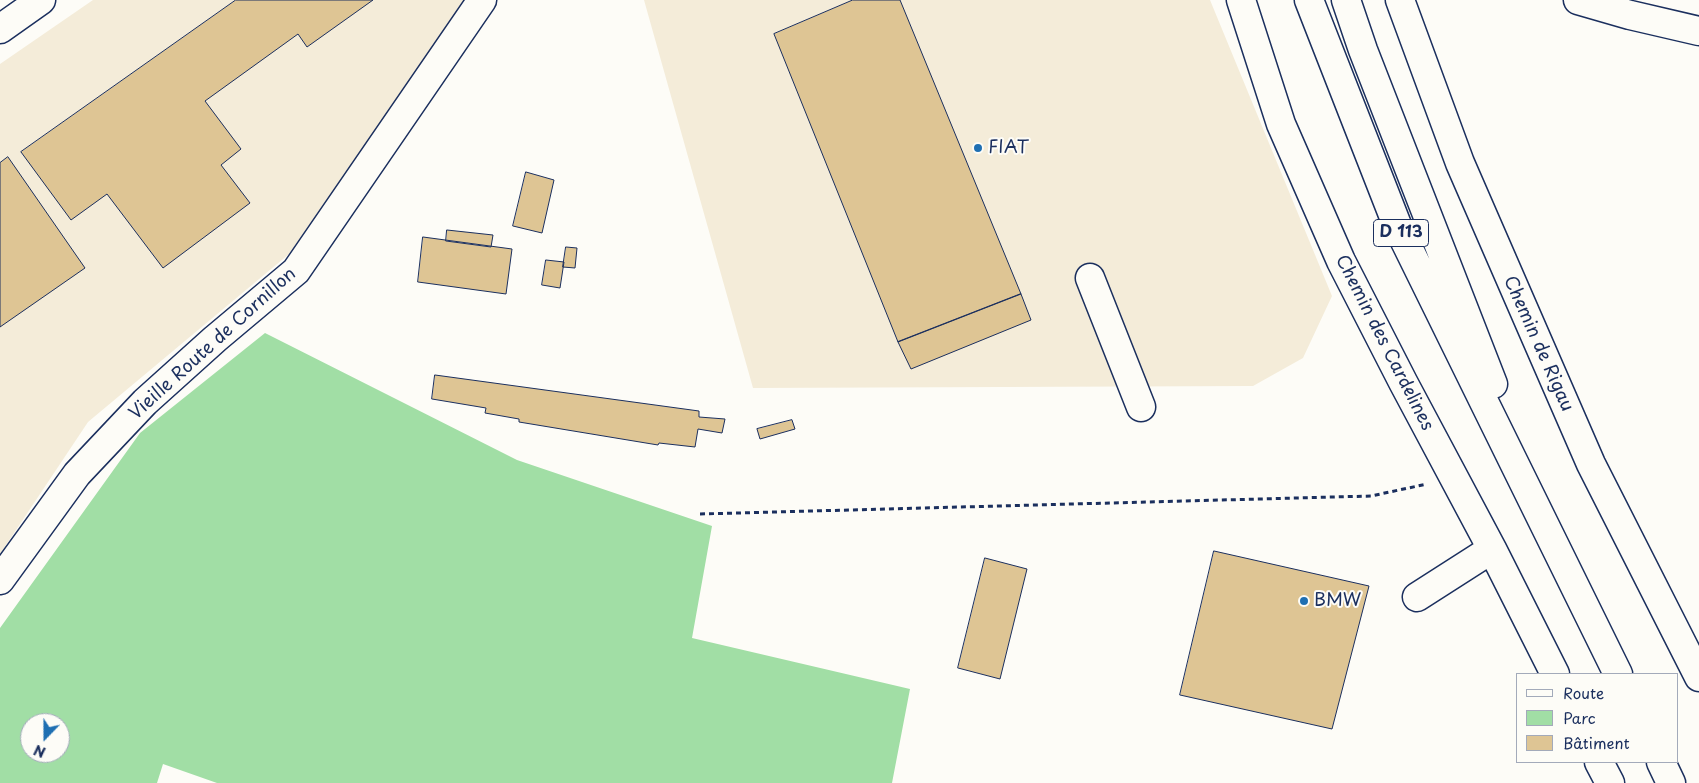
<!DOCTYPE html>
<html>
<head>
<meta charset="utf-8">
<style>
	body { margin:0 }
	#map { position:relative; width:1699px; height:783px; overflow:hidden; background:#fdfcf7; font-family:"Playpen Sans",sans-serif }
	canvas { display:block }
	.legend { position:absolute; left:1516px; top:673px; width:162px; height:90px; box-sizing:border-box; background:#fdfcf7; border:1px solid #a3aaba; margin:0; padding:6px 9px; list-style:none; font-size:15px; color:#1b2f5e }
	.legend li { display:flex; align-items:center; gap:10px; height:25px }
	.legend b { width:25px; border:1px solid #a3aaba }
	.north { position:absolute; left:20px; top:713px; width:50px; height:50px; box-sizing:border-box; background:#fdfcf7; border:1px solid #a3aaba; border-radius:50%; rotate:202deg; font-size:14px; font-weight:700; line-height:20px; text-align:center; color:#1b2f5e }
	.north::after { content:''; display:block; margin:auto; width:18px; height:22px; background:#1f6fb2; clip-path:polygon(50% 0,100% 100%,50% 72%,0 100%) }
</style>
</head>
<body>
<div id="map">
<canvas width="1699" height="783"></canvas>
<ul class="legend">
<li><b style="height:6px;background:#fdfcf7"></b>Route</li>
<li><b style="height:14px;background:#a1dea5"></b>Parc</li>
<li><b style="height:14px;background:#dec594"></b>Bâtiment</li>
</ul>
<div class="north">N</div>
</div>
<script>
const ctx = document.querySelector('canvas').getContext('2d');
ctx.lineJoin = 'round';
function paint(path, color) { ctx.fillStyle = color; ctx.fill(path, 'evenodd'); }
function stroke(path, color, width, dash) { ctx.strokeStyle = color; ctx.lineWidth = width; ctx.lineCap = dash ? 'butt' : 'round'; ctx.setLineDash(dash || []); ctx.stroke(path); }
function write(font, color, halo, rows, align = 'center') {
  ctx.font = font + ' "Playpen Sans",sans-serif'; ctx.lineWidth = 4; ctx.setLineDash([]); ctx.textBaseline = 'middle'; ctx.strokeStyle = halo; ctx.fillStyle = color; for (const [text, x, y, turn = 0] of rows) {
    ctx.save(); ctx.translate(x, y); ctx.rotate((+turn || 0) * Math.PI / 180); ctx.textAlign = isNaN(turn) ? turn : align; if (halo) ctx.strokeText(text, 0, 0); ctx.fillText(text, 0, 0); ctx.restore();
  }
}
const built = new Path2D(`
	M93 0H465L289 254 88 422 0 554V64Z
	M644 0H1210L1332 296 1303 358 1253 386 753 388Z`);
const green = new Path2D(`
	M265 333 517 460 712 526 692 638 910 689 892 783H217L163 764 157 783H0V628L140 433ZM30 723H60V753H30Z`);
const building = new Path2D(`
	M236 0H373L307 47 298 34 205 101 241 149 221 165 250 203 163 268 107 194 71 220 21 152Z
	M853 0H900L1021 294 898 342 774 34Z
	M8 157 85 268 0 327V163Z
	M526 172 554 180 542 233 513 226Z
	M447 230 493 235 491 247 446 241Z
	M423 237 512 249 506 294 418 282Z
	M566 247 577 248 575 268 563 267Z
	M546 260 564 262 560 288 542 285Z
	M1021 294 1031 320 911 369 898 342Z
	M435 375 699 411V417L725 419 722 433 698 429 695 447 659 443 658 445 519 422V419L485 413 486 408 432 399Z
	M792 420 795 429 760 439 757 429Z
	M1214 551 1369 586 1332 729 1180 695Z
	M985 558 1027 569 1000 679 958 668Z`);
const path = new Path2D(`
	M700 514 1371 496 1427 484`);
const minor = new Path2D(`
	M1241 0 1281 124 1341 261 1403 382 1492 549 1555 674
	M1400 0 1460 163 1591 464 1699 677
	M1578 0 1630 15 1699 31
	M1090 278 1141 407
	M0 580 77 474 145 402 215 339 296 271 482 0
	M1417 597 1492 549
	M1599 762 1610 783`);
const major = new Path2D(`
	M1309 0 1397 225 1618 674
	M1346 0 1363 50 1493 384
	M0 29 41 0
	M1661 762 1671 783`);
const markers = [
	[978,148,5,"#1f6fb2"],
	[1304,601,5,"#1f6fb2"]
];
const shields = [
	[1401,233,55]
];
const shieldNames = [
	["D 113",1401,233]
];
const poiNames = [
	["FIAT",988,148],
	["BMW",1314,601]
];
const streetNames = [
	["Chemin des Cardelines",1384,343,63],
	["Vieille Route de Cornillon",213,344,-42],
	["Chemin de Rigau",1538,344,66]
];
paint(built, '#f4ecd9');
paint(green, '#a1dea5');
paint(building, '#dec594');
stroke(building, '#1b2f5e', 1);
stroke(minor, '#1b2f5e', 31);
stroke(major, '#1b2f5e', 31);
stroke(path, '#1b2f5e', 3, [5, 4]);
stroke(minor, '#fdfcf7', 28);
stroke(major, '#fdfcf7', 28);
for (const [x, y, r, color] of markers) { const dot = new Path2D(); dot.arc(x, y, r, 0, 2 * Math.PI); ctx.fillStyle = color; ctx.fill(dot); stroke(dot, '#fdfcf7', 2); }
for (const [x, y, w] of shields) { const box = new Path2D(); box.roundRect(x - w / 2, y - 13.5, w, 27, 4); ctx.fillStyle = '#fdfcf7'; ctx.fill(box); stroke(box, '#1b2f5e', 1); }
write('bold 16px', '#1b2f5e', null, shieldNames);
write('18px', '#1b2f5e', '#fdfcf7', poiNames, 'left');
write('18px', '#1b2f5e', '#fdfcf7', streetNames);
</script>
</body>
</html>
